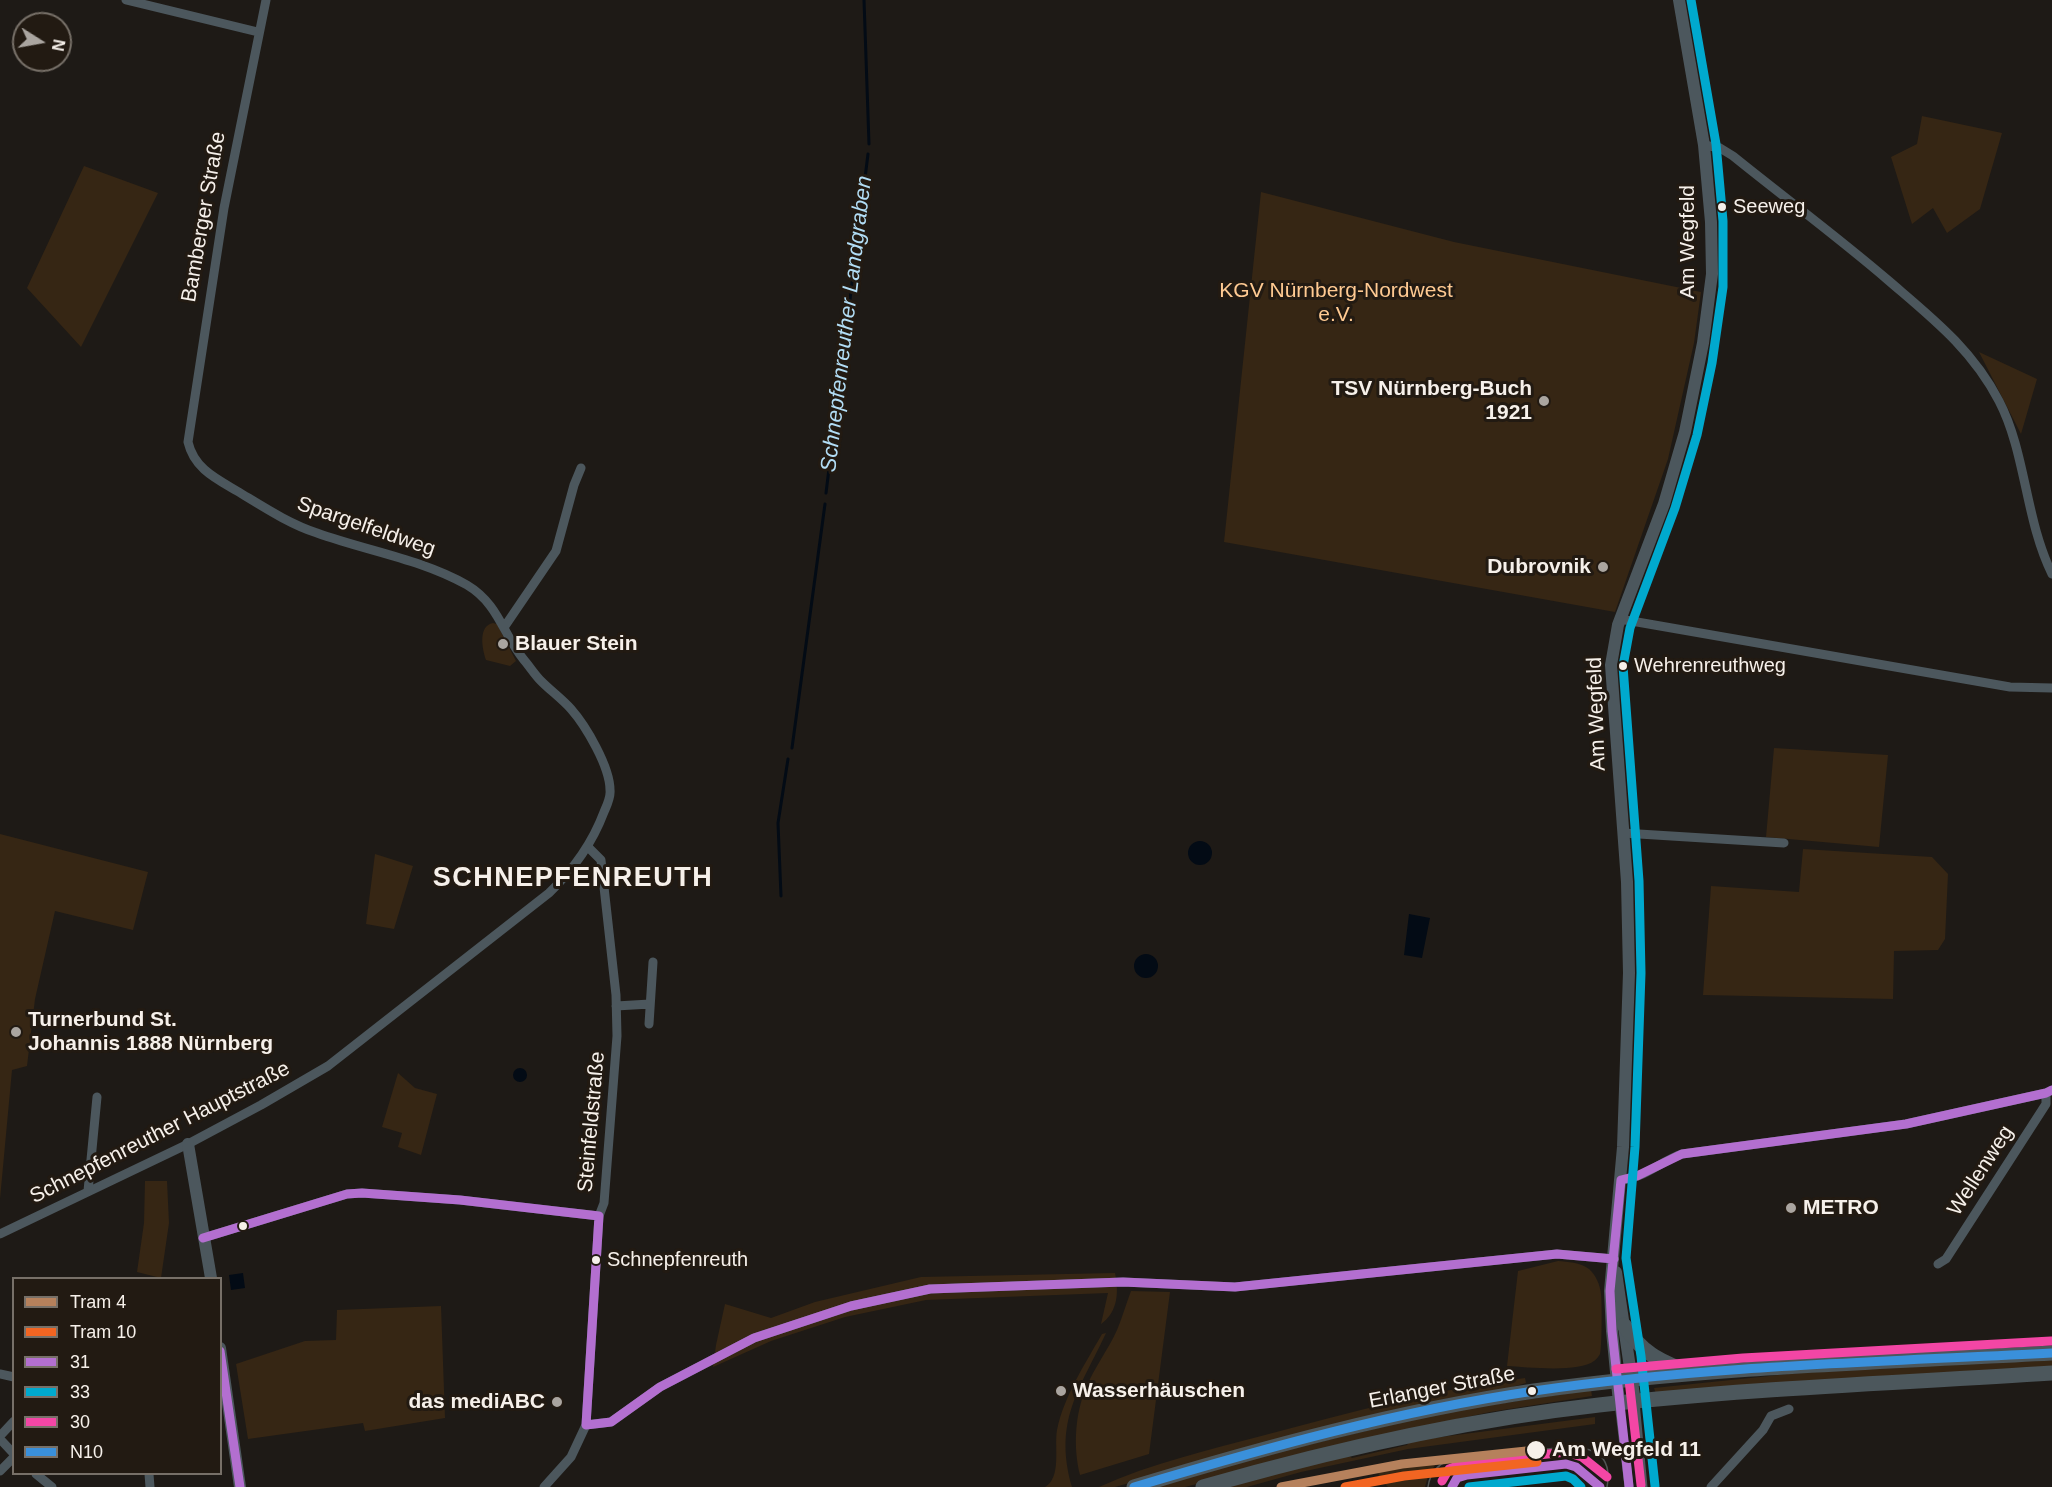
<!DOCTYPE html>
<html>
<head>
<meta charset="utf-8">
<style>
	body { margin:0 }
	#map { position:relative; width:2052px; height:1487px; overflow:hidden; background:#1e1a16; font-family:Helvetica,sans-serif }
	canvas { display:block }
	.legend { position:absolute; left:12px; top:1277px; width:210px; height:198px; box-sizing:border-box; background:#221a12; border:2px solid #777068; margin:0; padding:8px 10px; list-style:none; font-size:18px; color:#f6f0ea }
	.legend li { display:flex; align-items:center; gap:12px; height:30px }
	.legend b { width:30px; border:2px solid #777068 }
	.north { position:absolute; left:12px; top:12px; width:60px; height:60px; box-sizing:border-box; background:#221a12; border:2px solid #777068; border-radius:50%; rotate:101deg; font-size:16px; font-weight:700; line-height:24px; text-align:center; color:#f6f0ea }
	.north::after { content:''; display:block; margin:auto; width:21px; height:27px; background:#aaa5a0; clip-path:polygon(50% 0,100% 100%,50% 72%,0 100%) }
</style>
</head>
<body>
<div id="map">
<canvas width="2052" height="1487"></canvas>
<ul class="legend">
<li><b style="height:8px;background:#b6815c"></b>Tram 4</li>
<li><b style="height:8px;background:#f26522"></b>Tram 10</li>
<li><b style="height:8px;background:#b36fd0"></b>31</li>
<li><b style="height:8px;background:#00a9ce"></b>33</li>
<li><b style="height:8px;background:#f346a5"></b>30</li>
<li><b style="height:8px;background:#3a90db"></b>N10</li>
</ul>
<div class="north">N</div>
</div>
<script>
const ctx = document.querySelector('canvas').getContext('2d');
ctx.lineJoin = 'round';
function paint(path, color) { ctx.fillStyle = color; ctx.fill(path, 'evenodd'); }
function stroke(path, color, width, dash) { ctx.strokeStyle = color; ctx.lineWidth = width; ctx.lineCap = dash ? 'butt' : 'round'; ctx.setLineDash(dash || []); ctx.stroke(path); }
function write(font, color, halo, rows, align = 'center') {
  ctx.font = font + ' Helvetica,sans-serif'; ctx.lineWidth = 6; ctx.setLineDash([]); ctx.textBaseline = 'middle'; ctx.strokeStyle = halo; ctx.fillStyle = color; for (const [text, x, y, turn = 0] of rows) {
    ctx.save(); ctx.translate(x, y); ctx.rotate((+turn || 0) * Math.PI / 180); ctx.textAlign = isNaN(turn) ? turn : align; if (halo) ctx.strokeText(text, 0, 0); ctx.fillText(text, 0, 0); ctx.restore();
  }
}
const green = new Path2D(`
	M1922 116 2002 133 1980 209 1947 233 1933 208 1912 224 1891 157 1917 144Z
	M84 166 158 193 81 347 27 288Z
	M1261 192 1454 242 1701 292 1694 343 1668 459 1615 612 1224 542Z
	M1979 352 2037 379 2021 434Z
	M493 623 497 624 516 661 510 666 486 660C482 648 478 626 493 623Z
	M1774 748 1888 755 1879 847 1766 837Z
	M0 834 148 872 133 930 55 911 35 999 27 1066 12 1070 0 1199Z
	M1803 849 1932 857 1948 874 1945 939 1938 950 1894 951 1893 999 1703 995 1711 886 1799 892Z
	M375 854 413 866 394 929 366 924Z
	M398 1073 415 1088 437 1094 421 1155 398 1147 402 1133 382 1127Z
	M145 1181H167L169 1223 161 1278 137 1272 144 1223Z
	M1558 1261C1568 1262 1580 1262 1589 1269 1596 1275 1600 1285 1601 1294 1602 1300 1602 1349 1600 1354 1599 1356 1596 1360 1594 1361 1579 1373 1526 1367 1507 1366L1518 1271Z
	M1115 1273C1119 1292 1118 1312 1101 1324L1108 1293 926 1300 845 1317 771 1341 713 1367 716 1345 725 1304 771 1318 815 1302 921 1277Z
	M1131 1291 1170 1292 1149 1454 1080 1475C1073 1447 1075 1414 1086 1388 1094 1368 1108 1350 1117 1330 1122 1318 1126 1304 1131 1291Z
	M441 1306 445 1418 365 1431 363 1423 248 1439 236 1364 305 1341 336 1340 337 1310Z
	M1106 1333C1080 1389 1053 1421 1072 1487H1045C1062 1477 1054 1447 1057 1430 1064 1396 1085 1364 1102 1334Z
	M2052 1358V1368L1656 1394 1654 1388 1827 1370Z
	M1525 1378 1526 1383 1498 1391 1161 1474 1115 1487H1099C1152 1463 1209 1450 1265 1435 1351 1412 1437 1389 1525 1378Z
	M1591 1390 1592 1396 1490 1412 1407 1430 1185 1487H1151L1270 1454 1445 1412Z
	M1595 1417V1424L1408 1449 1301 1472 1247 1487H1222L1348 1455 1352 1458 1407 1445 1410 1441Z
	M1437 1462 1428 1476 1425 1487H1388L1379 1478 1378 1470Z`);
const water = new Path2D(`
	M1188 853a12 12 0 1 1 24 0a12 12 0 1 1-24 0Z
	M1409 914 1430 918 1422 958 1404 955Z
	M1134 966a12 12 0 1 1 24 0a12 12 0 1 1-24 0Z
	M513 1075a7 7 0 1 1 14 0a7 7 0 1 1-14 0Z
	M243 1273 245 1288 231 1290 229 1275Z`);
const stream = new Path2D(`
	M864 0 869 144
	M826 493 868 154
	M792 748 825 504
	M781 896 778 823 788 759`);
const minor = new Path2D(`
	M126 0 258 32
	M1704 145 1720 148 1733 156C1785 198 1839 238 1889 281 1932 318 1972 349 1999 401 2026 453 2025 519 2052 574
	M1620 619 2010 687 2052 688
	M505 626 556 551 574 485 581 468
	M1623 833 1784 843
	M616 1006 650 1004
	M649 1024 653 962
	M1621 1180C1643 1179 1661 1161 1682 1154L1906 1124 2046 1093 2052 1090
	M88 1191 97 1097
	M0 1234 188 1144 261 1105 328 1066 549 893C574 869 592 844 604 812 607 805 611 797 610 790 610 767 586 726 571 709 562 699 551 691 541 681 535 675 530 667 524 660 503 635 499 604 467 585 421 559 367 551 317 533 289 524 262 506 237 491 215 478 194 468 188 442L224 208 266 0
	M203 1238 347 1194 362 1193 460 1200 599 1216
	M1938 1264 1946 1259 2046 1104V1093
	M0 1374 14 1377
	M1635 1402 1643 1487
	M1619 1403 1629 1487
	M586 1425 611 1422 660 1387 754 1338 851 1306 930 1289 1123 1282 1235 1287 1557 1254 1614 1259
	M0 1436 14 1421
	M0 1439 14 1454
	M0 1471 14 1457
	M36 1474 52 1487
	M149 1474 150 1487
	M544 1487 571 1457 586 1425 599 1216 604 1203 617 1036 616 995 601 860 589 848
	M1711 1487 1763 1430 1771 1416 1789 1409`);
const tertiary = new Path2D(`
	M188 1144 211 1278
	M1616 1272 1635 1402
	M220 1348 240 1487
	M1619 1403 1612 1331 1610 1291 1623 1147 1629 973 1627 882 1611 665 1618 625 1664 504 1685 432 1703 343 1712 274 1711 222 1704 145 1679 0`);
const primary = new Path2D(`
	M1624 1325C1642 1353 1658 1360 1687 1372
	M1134 1487C1265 1447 1399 1411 1534 1391 1706 1367 1879 1362 2052 1353
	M1203 1487C1332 1450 1465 1420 1599 1405 1749 1388 1901 1383 2052 1373`);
const tram = new Path2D(`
	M1536 1450C1566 1447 1616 1438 1607 1487
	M1428 1487C1430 1471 1441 1461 1457 1458`);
const bus1 = new Path2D(`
	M1621 1180 1637 1176 1682 1154 1906 1124 2046 1093 2052 1090
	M1621 1180 1610 1291 1612 1331 1629 1486
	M203 1238 347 1194 362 1193 460 1200 599 1216
	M220 1351 240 1487
	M586 1425 611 1422 660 1387 754 1338 851 1306 930 1289 1123 1282 1235 1287 1557 1254 1614 1259
	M586 1425 599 1216
	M1452 1487 1457 1478 1467 1475 1566 1464 1576 1467 1600 1487`);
const bus2 = new Path2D(`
	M1655 1486 1641 1356 1626 1258 1635 1147 1641 973 1639 881 1623 666 1630 628 1675 508 1697 435 1712 363 1723 287V221L1716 144 1691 0
	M1469 1487 1566 1476 1573 1479 1581 1487`);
const bus3 = new Path2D(`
	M1616 1369 1743 1358 2051 1341
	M1629 1380 1641 1485
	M1442 1481 1449 1469 1465 1463 1566 1452 1582 1457 1607 1477`);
const bus4 = new Path2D(`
	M1134 1487C1265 1448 1398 1411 1534 1391 1705 1366 1879 1362 2052 1353`);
const tram1 = new Path2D(`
	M1281 1487 1402 1464 1536 1450`);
const tram2 = new Path2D(`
	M1345 1487 1404 1476 1537 1462`);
const markers = [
	[1722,207,5,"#f6f0ea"],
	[1544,401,6,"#aaa5a0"],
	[1603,567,6,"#aaa5a0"],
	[503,644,6,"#aaa5a0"],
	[1623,666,5,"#f6f0ea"],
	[16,1032,6,"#aaa5a0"],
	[1791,1208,6,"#aaa5a0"],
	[243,1226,5,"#f6f0ea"],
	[596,1260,5,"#f6f0ea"],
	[1061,1391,6,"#aaa5a0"],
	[1532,1391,5,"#f6f0ea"],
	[557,1402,6,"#aaa5a0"],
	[1536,1450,10,"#f6f0ea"]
];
const busNames = [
	["Seeweg",1733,207],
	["Wehrenreuthweg",1634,666],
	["Schnepfenreuth",607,1260]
];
const streetNames = [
	["Bamberger Straße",204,217,-80],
	["Am Wegfeld",1688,242,-90],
	["Spargelfeldweg",366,527,19],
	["Am Wegfeld",1597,714,-92],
	["Steinfeldstraße",592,1122,-85],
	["Schnepfenreuther Hauptstraße",160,1133,-27],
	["Wellenweg",1981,1171,-57],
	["Erlanger Straße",1442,1388,-11]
];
const parkNames = [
	["KGV Nürnberg-Nordwest",1336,291],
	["e.V.",1336,315]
];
const poiNames = [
	["TSV Nürnberg-Buch",1532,389,"right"],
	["1921",1532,413,"right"],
	["Dubrovnik",1591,567,"right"],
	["Blauer Stein",515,644],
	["Turnerbund St.",28,1020],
	["Johannis 1888 Nürnberg",28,1044],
	["METRO",1803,1208],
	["Wasserhäuschen",1073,1391],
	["das mediABC",545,1402,"right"]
];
const stopNames = [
	["Am Wegfeld 11",1552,1450]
];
const waterNames = [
	["Schnepfenreuther Landgraben",847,324,-83]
];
const districtNames = [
	["SCHNEPFENREUTH",573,879]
];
paint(green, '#362614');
paint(water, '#030b15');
stroke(stream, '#030b15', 3);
stroke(minor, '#4c575d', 9);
stroke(tertiary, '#4c575d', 12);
stroke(primary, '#4c575c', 15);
stroke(tram, '#515453', 1.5);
stroke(bus1, '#b36fd0', 9);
stroke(bus2, '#00a9ce', 9);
stroke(bus3, '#f346a5', 9);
stroke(bus4, '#3a90db', 9);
stroke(tram1, '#b6815c', 9);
stroke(tram2, '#f26522', 9);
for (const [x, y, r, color] of markers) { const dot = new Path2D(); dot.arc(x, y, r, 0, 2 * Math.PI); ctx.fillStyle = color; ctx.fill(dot); stroke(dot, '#221a12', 2); }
write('20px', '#f6f0ea', '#221a12', busNames, 'left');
write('21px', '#f6f0ea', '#221a12', streetNames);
write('21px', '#ffca92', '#221a12', parkNames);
write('bold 21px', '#f6f0ea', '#221a12', poiNames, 'left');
write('bold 21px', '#f6f0ea', '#221a12', stopNames, 'left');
write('italic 22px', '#b2ddf5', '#221a12', waterNames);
ctx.letterSpacing = '1.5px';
write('bold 27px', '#f6f0ea', '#221a12', districtNames);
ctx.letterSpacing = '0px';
</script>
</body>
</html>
